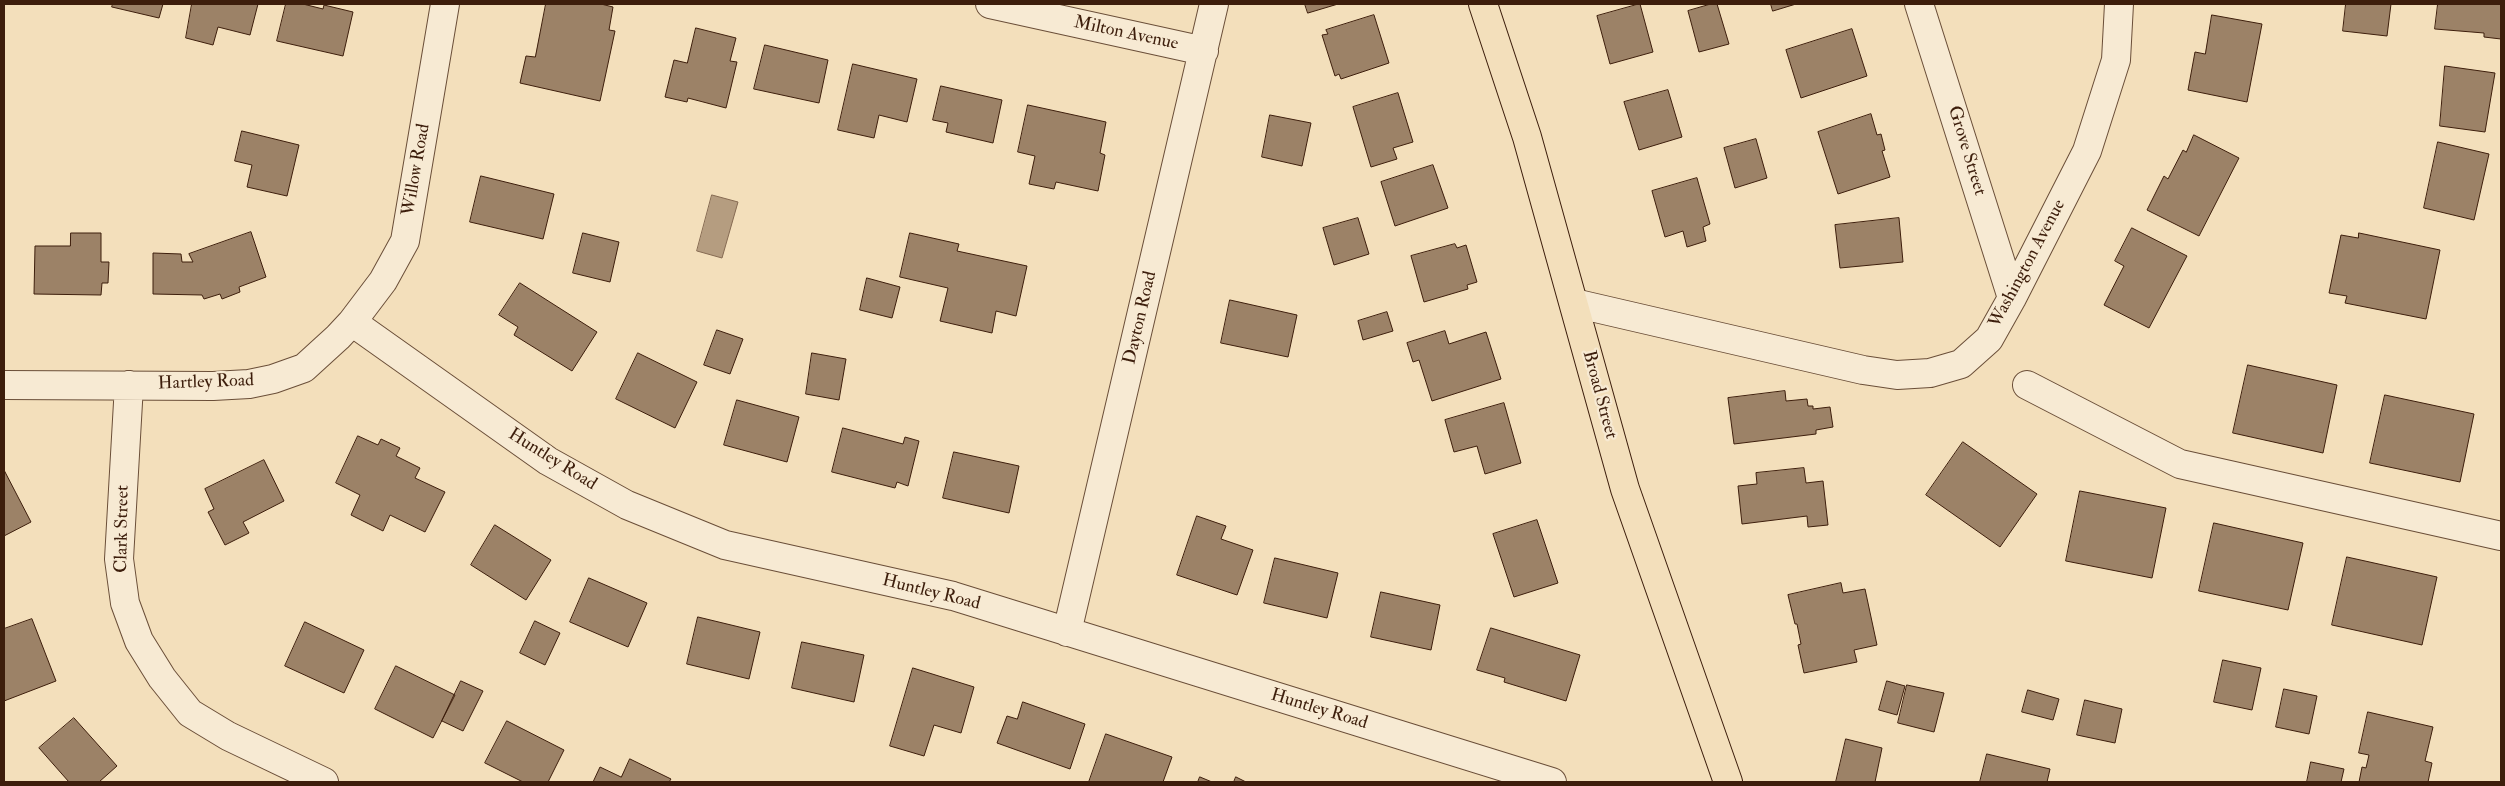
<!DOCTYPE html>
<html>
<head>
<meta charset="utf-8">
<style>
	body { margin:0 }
	#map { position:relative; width:2505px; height:786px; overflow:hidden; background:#f3dfbb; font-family:"IM FELL Double Pica",serif }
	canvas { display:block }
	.frame { position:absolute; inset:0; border:5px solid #3d1e0c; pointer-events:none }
</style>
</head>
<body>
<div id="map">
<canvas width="2505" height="786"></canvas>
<div class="frame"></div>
</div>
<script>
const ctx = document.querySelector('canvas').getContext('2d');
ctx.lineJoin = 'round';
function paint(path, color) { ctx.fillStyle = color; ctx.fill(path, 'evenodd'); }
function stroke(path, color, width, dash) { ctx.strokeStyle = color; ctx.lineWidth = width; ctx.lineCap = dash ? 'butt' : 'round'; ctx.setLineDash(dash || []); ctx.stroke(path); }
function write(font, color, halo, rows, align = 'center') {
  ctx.font = font + ' "IM FELL Double Pica",serif'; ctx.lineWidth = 4.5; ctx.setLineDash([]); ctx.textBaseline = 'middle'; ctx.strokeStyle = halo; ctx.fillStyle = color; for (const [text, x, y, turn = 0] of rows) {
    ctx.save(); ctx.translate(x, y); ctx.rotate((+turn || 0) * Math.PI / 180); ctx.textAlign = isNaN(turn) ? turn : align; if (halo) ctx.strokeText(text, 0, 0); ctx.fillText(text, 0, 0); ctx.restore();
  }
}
const water = new Path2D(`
	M712 195 738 202 722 258 697 251Z`);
const building = new Path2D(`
	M113 4H163L159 18 112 7Z
	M192 4H258L250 35 218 27 213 45 186 38Z
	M286 4H303L323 9 324 5 353 12 343 56 277 41Z
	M546 4H601L613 7 609 30 615 31 600 101 520 83 526 56 535 57Z
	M1305 4H1338L1308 13Z
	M1640 4 1653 52 1610 64 1597 16Z
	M1711 4H1717L1729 44 1699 52 1688 11Z
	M1771 4H1796L1773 11Z
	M2346 4H2391L2387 36 2343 31Z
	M2438 4H2501V39L2484 37V33L2435 29Z
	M1374 15 1389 63 1341 79 1339 74 1335 76 1322 35 1328 34 1326 30Z
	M2212 15 2262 24 2247 102 2188 90 2195 52 2205 54Z
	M696 28 736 38 730 61 737 62 726 108 688 98 687 102 665 97 674 60 687 63Z
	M1852 29 1867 76 1801 98 1786 50Z
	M765 45 828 60 819 103 754 89Z
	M853 64 917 79 907 122 879 115 874 138 838 130Z
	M2445 66 2495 73 2485 132 2440 126Z
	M941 86 1002 100 993 143 946 132 948 123 933 120Z
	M1668 90 1682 137 1639 150 1624 102Z
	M1398 93 1413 142 1393 148 1397 159 1371 167 1353 107Z
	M1028 105 1106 122 1100 153 1105 155 1098 191 1056 182 1054 189 1029 184 1035 156 1018 152Z
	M1871 114 1877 135 1881 134 1885 150 1882 151 1890 177 1838 194 1818 132Z
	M1270 115 1311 123 1302 166 1262 157Z
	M242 131 299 145 287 196 247 187 252 165 235 161Z
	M2194 135 2239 158 2199 236 2147 210 2164 176 2168 179 2183 150 2186 152Z
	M1756 139 1767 178 1735 188 1724 148Z
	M2438 142 2489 154 2474 220 2424 208Z
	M1433 165 1448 208 1395 226 1381 182Z
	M481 176 554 194 543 239 470 222Z
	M1697 178 1710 224 1703 227 1706 241 1687 247 1683 231 1665 237 1652 191Z
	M1358 218 1369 254 1334 265 1323 228Z
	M1899 218 1903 262 1840 268 1835 225Z
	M2132 228 2187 256 2149 328 2104 305 2124 266 2115 261Z
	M251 232 266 277 239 287 240 292 222 299 220 294 204 299 202 295 153 294V253L181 254 182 262H193L189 254Z
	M71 233H101V262H109L108 283H102L101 295 34 294 35 246H70Z
	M583 233 619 242 610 282 573 273Z
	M910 233 959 244 957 251 1027 266 1016 316 996 311 992 333 940 321 948 288 900 277Z
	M2359 233 2440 250 2426 319 2345 303 2347 296 2329 293 2341 235 2358 238Z
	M1455 244 1457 248 1466 245 1477 282 1467 285 1468 289 1424 302 1411 256Z
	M867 278 900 287 892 318 860 310Z
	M520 283 597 332 572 371 514 335 518 327 499 315Z
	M1230 300 1297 315 1288 357 1221 343Z
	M1387 312 1393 331 1363 340 1358 321Z
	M717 330 743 339 730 374 704 365Z
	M1445 331 1449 344 1486 332 1501 379 1432 401 1419 360 1413 362 1407 343Z
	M638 353 697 382 675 428 616 399Z
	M812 353 846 359 839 400 806 394Z
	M2248 365 2337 385 2323 453 2233 433Z
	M1785 391 1786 401 1807 399 1808 406H1813V409L1830 407 1833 427 1816 430V434L1734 444 1728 398Z
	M2385 395 2474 414 2460 482 2370 463Z
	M737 400 799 417 787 462 724 445Z
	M1504 403 1521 463 1485 474 1477 446 1454 452 1445 420Z
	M843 428 903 444 905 437 919 441 908 486 897 482 895 488 832 472Z
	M358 436 378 445 381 439 400 448 396 456 420 468 415 478 445 492 425 532 390 515 383 531 351 515 360 495 336 483Z
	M1963 442 2037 494 2000 547 1926 495Z
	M954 452 1019 466 1009 513 943 498Z
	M264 460 284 501 243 522 249 533 225 545 208 512 214 509 205 489Z
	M1804 468 1806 483 1823 481 1828 525 1808 527 1807 516 1742 524 1738 486 1757 484 1756 473Z
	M4 470 31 522 4 536Z
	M2080 491 2166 508 2152 578 2066 561Z
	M1197 516 1226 526 1221 539 1253 550 1237 595 1177 575Z
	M1537 520 1558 583 1514 597 1493 534Z
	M2214 523 2303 543 2288 610 2199 591Z
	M495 525 551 560 526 600 471 565Z
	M2347 557 2437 577 2422 645 2332 625Z
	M1275 558 1338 573 1327 618 1264 603Z
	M589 578 647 603 628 647 570 622Z
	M1841 583 1843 593 1865 589 1877 645 1854 650 1857 662 1804 673 1798 645 1801 644 1797 624H1795L1788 595Z
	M1381 592 1440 605 1431 650 1371 637Z
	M698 617 760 632 749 679 687 664Z
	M32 619 56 681 4 701V629Z
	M535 621 560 633 545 665 520 653Z
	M305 622 364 650 344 693 285 666Z
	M1491 628 1580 655 1566 701 1504 682 1505 678 1477 670Z
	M802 642 864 655 854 702 792 688Z
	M2223 660 2261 668 2252 710 2214 702Z
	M396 666 455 695 433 738 375 709Z
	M913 668 974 687 961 733 934 725 924 756 890 746Z
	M461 681 483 691 463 731 442 721Z
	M1887 681 1905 686 1897 715 1879 710Z
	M1907 685 1944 693 1934 732 1898 723Z
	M2284 689 2317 696 2309 734 2276 727Z
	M2028 690 2059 699 2053 720 2022 712Z
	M2085 700 2122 709 2115 743 2077 735Z
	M1023 702 1085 724 1070 769 997 743 1007 716 1017 719Z
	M2368 712 2433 727 2425 761 2432 763 2428 782H2359L2362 767 2366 768 2369 755 2359 753Z
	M74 718 117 766 99 782H69L39 748Z
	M507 721 564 750 548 782H523L485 763Z
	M1106 734 1172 757 1163 782H1089Z
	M1846 739 1882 748 1875 782H1836Z
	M1987 754 2050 769 2047 782H1980Z
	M630 759 671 779 669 782H593L600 767 621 777Z
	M2311 762 2344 769 2341 782H2307Z
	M1200 777 1212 782H1198Z
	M1236 777 1246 782H1234Z`);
const minor = new Path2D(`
	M990 4 1204 51
	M1919 4 2012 298
	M1574 303 1863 370 1897 375 1930 373 1961 364 1989 339 2012 298 2087 151 2116 60 2119 4
	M352 322 548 461 627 505 725 545 953 596 1552 782
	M4 385 213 386 249 384 273 379 304 368 338 337 352 322 383 281 405 241 445 4
	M129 385 119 559 125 603 139 641 162 678 190 713 228 736 324 782
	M2027 385 2180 464 2501 536
	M1067 632 1214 4`);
const major = new Path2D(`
	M1483 4 1527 137 1625 489 1728 782`);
const streetNames = [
	["Milton Avenue",1126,34,12],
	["Grove Street",1966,151,73],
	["Willow Road",417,170,-80],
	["Washington Avenue",2028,264,-62],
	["Dayton Road",1141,318,-77],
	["Hartley Road",206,383,-2],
	["Broad Street",1599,395,75],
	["Huntley Road",552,460,32],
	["Clark Street",123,529,-89],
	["Huntley Road",931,593,14],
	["Huntley Road",1319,710,17]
];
paint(water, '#b59d80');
stroke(water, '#856a52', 1);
paint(building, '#9c8267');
stroke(building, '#3d1e0c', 1);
stroke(minor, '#6a4e38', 30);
stroke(major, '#3d1e0c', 30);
stroke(minor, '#f7ead3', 28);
stroke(major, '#f3dfbb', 28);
write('18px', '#3d1e0c', '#f7ead3', streetNames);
</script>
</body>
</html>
